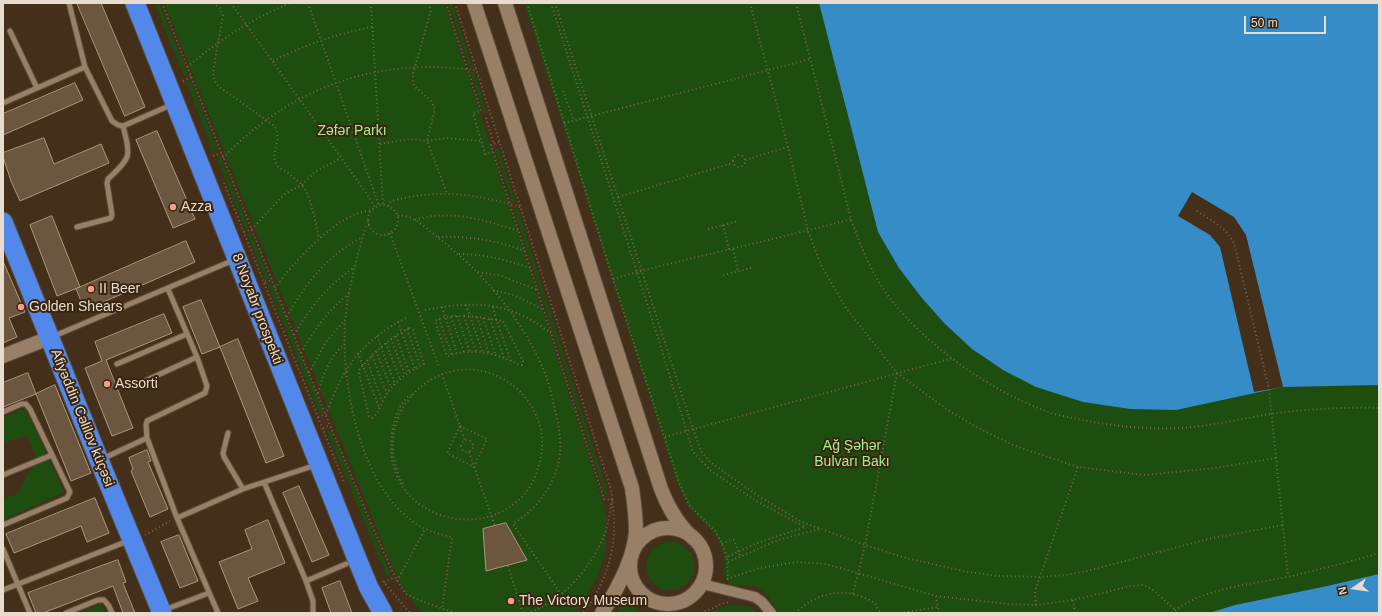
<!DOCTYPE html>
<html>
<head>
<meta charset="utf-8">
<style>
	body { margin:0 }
	#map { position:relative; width:1382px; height:616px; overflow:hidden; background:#432f1a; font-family:Helvetica,sans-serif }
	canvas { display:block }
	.frame { position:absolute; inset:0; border:4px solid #e9dccf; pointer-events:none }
	.north { position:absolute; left:1334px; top:568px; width:40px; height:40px; -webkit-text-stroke:3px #392510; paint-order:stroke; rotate:257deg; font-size:11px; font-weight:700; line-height:16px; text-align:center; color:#e9dccf }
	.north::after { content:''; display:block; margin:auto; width:14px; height:18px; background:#e9dccf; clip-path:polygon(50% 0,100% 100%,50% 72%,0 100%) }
	.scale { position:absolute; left:1244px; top:16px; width:82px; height:18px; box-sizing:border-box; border:2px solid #e9dccf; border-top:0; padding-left:5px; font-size:12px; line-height:14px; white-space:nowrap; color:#e9dccf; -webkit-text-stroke:3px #392510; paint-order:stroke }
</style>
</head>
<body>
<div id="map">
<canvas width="1382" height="616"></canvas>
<div class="frame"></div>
<div class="north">N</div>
<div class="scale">50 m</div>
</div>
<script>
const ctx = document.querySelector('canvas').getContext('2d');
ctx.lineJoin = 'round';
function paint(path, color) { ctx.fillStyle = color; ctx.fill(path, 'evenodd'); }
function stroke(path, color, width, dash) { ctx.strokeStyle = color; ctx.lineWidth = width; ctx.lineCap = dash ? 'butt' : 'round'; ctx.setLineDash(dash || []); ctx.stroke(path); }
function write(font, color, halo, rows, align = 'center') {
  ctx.font = font + ' Helvetica,sans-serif'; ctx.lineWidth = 4; ctx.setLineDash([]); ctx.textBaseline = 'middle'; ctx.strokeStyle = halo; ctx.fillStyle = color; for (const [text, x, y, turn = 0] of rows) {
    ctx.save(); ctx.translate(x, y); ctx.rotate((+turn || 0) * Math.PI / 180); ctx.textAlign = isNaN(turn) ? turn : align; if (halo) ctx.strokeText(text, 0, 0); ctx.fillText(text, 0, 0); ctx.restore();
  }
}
const green = new Path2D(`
	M154 3H159L188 74 184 76Z
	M164 3H445L588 454 606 514V549L599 573 586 598 574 613H424L406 594 389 559Z
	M448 3H452L473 68 469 67Z
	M524 3H819L878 232 899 268 921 297 944 323 972 349 1003 370 1254 392 1283 387 1379 385V574L1327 586 1235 605 1209 613H778C765 589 759 581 731 587L724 574V562L723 552 719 542 713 532 688 506 677 482Z
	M470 72H474L487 113 484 114Z
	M191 80 218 150 213 152 186 82Z
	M499 148 516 203 512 202 495 149Z
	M221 157 249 227 245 228 217 158Z
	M513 207 518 209 608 494 605 496Z
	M251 232 270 279 266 281 247 234Z
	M272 283 323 411 319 413 268 285Z
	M25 408 64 492 3 520V498L18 494 36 458 27 435 3 443V418Z
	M331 430 391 575 387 577 327 432Z
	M646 566a24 24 0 1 1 48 0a24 24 0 1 1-48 0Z
	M626 599 641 613H616Z
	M101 604 105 613H78Z
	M739 605 748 606 759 613H708L725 606Z`);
const water = new Path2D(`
	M819 3H1379V385L1283 387 1176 410 1130 409 1083 402 1036 387 1003 370 972 349 944 323 921 297 899 268 878 232Z
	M1379 574V613H1209L1235 605 1327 586Z`);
const pier = new Path2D(`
	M1192 192 1234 217 1246 235 1283 387 1254 392 1220 247 1210 235 1178 216Z`);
const building = new Path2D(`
	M77 3H101L145 107 125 116Z
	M75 83 83 100 3 135V114Z
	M157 131 195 219 173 228 136 140Z
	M44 138 54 164 101 144 109 163 20 201 11 181 3 157V153Z
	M52 216 80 287 57 296 30 225Z
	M186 241 195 262 85 310 76 289Z
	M3 261 25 312 9 318 17 337 3 343Z
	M201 300 220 347 202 354 183 307Z
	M164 314 172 333 106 360 133 428 112 436 85 368 102 361 95 342Z
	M238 339 284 456 266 463 220 347Z
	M28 373 36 394 3 407V383Z
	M55 385 91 473 71 481 36 394Z
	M147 450 151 461 148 462 168 509 150 517 131 471 133 469 129 458Z
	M299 486 329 555 312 562 283 493Z
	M95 498 109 533 87 542 81 526 14 553 6 534Z
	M268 520 285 563 248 578 258 601 238 609 219 562 252 549 245 530Z
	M506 523 527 560 486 571 483 529Z
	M179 535 198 581 180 588 161 542Z
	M118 560 126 582 123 583 135 613H123L113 586 43 613H36L28 593Z
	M340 581 352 613H331L322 588Z`);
const path = new Path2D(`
	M162 3 317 394 370 521 395 577 406 594 424 602 455 613
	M213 3 219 7 223 15 213 72 214 80 218 86 272 124C286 136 268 152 277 165 279 169 285 170 289 174 293 177 297 180 301 184 311 194 316 225 319 239
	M231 3 369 197 375 208
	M308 3 379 206
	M371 3 383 205
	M429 3 431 10 413 74V83L414 86 430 100 434 106V113L427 141 447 193
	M446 3 481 111 473 113 485 154 493 152
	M455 3 612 493C612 503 614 513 614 524 615 555 603 588 583 613
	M527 3 613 279 679 482 689 505 715 531 721 541 727 558
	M551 3 659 341 693 452 711 471 758 502 805 527 757 543 727 557 728 581
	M555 3 693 429 701 451 710 462 760 497 802 522 865 545 906 558 968 572 998 576 1040 577 1066 575 1087 571 1208 539 1283 525
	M750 3 788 147 808 231 821 265 846 308 897 373 945 408 974 426 1015 446 1078 467 1145 475 1215 468 1276 458
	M796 3 851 219C860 244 869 268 884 290 919 341 988 390 1046 411 1054 415 1064 416 1073 418 1111 426 1151 431 1191 427 1217 425 1244 418 1270 414 1305 409 1345 407 1379 408
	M273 61C304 45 337 34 372 27
	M187 67C219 40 252 19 290 3
	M183 81 191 77
	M563 91 574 121
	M486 118 494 144
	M564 123 811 59
	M499 142 491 145 603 496 604 499 612 500C610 510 609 520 606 530 594 566 564 600 528 613
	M380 144 410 139 427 141 446 138 481 141
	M733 161a6 6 0 1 1 12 0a6 6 0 1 1-12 0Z
	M213 156 221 153
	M223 158C279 99 352 66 433 67 448 67 462 69 476 70
	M745 160 788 147
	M224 183 344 482
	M618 197 733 163
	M368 220a15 15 0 1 1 30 0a15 15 0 1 1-30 0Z
	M388 206 391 201C438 189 474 193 520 207
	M1197 211C1211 221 1230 229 1235 247L1269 389 1288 576
	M398 216C413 213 429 231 441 240 458 254 475 269 490 286 512 311 536 347 547 379 551 390 553 402 556 414 559 427 561 440 560 453 557 483 537 509 513 524L561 594
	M415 220C449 209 486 220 518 231
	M369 224 366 226C357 257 348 289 345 321 341 383 359 485 415 523 426 531 439 534 452 537L442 609
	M723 225 729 250
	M708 229 739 221
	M244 232 252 229 275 204 286 193 302 185 315 172 341 158
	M390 233 439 367
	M438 237C470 236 495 240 525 251
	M733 249 738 272
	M459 254C484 254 507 260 530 268
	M478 272 502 276 537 290
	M723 275 751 268
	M613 279C692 256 772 241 851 219
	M265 282 272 280
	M275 288C292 264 341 209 372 211
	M493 290 514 295 542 309
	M466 305 483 353
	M442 307 457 353
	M493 307 496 319 511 361
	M425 310C452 305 481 301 508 310 523 314 538 324 551 333
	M457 316 470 352
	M464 316 477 317 503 321 523 361 522 365H519C495 352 473 348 447 356L435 321C442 316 454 316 464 316Z
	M464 316 476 352
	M287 317C305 284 328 254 363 237
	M451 317 464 352
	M477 317 489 354
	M483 318 496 356
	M439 319 452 355
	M490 319 504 358
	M398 322 415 369
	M409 328 413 330 424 364C410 371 398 379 388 392 383 399 378 415 372 418L369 416 359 373V370C374 353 389 338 409 328Z
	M407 329 420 366
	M294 335C311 306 327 286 355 267
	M377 336 395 384
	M396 336 409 372
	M391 339 405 375
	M386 343 400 379
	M376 351 391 388
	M301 353C314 330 328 310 349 294
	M358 353 379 407
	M372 356 387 394
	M367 360 382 401
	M309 373 326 342 345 320
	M442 374 465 441
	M318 393C323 376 330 355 345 344
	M318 417 326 414C343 367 362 340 408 317
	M460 426 487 439 474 467 447 453Z
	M323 428 330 425
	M665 437 953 358
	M461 446a6 6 0 1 1 12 0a6 6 0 1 1-12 0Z
	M469 452 495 526
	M403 484C398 474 394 463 393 452 388 395 449 350 501 378 517 386 529 399 536 415 543 430 544 448 539 465 516 552 378 530 392 433 393 422 400 399 412 395
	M145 535 170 521
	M722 544 731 540H734L740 556
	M728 562 778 540 820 529
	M508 566 523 613
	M727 579 759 568 797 562 826 564 936 596 1008 604 1036 605 1073 600 1131 586 1143 585 1152 589 1175 610
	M383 581 408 611 411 613
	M397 581 425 529
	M384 582 395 577
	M853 594 865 545 897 373
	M936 596 939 613
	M1073 600 1075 613
	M1036 605 1035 591 1078 467
	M701 613 724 603 731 602
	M795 613C819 591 846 586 875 603L876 607 881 613
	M900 613 938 607
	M1172 613C1199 589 1252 584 1287 577 1318 570 1349 562 1379 553`);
const lane = new Path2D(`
	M69 3 85 67 112 121 118 125 123 126 171 105
	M10 31 37 88
	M3 103 85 67
	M77 227 111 218 112 215 107 183 108 179C114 173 124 165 127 157 130 149 125 135 123 126
	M168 289 197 357 207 386 205 393 147 421 146 425 147 438 177 518 218 613
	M54 336 234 260
	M117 364 187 334
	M134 386 197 357
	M3 412 21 404H26L30 409 70 492 67 498 3 525
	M228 433 223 453 224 457 243 489
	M102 459 147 438
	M3 475 52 455
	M264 482 306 581 313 601V613
	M177 518 243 489 316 465
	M3 549 30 613
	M306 581 346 564
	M3 590 128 541
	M164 610 209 593
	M66 613 98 600H104L109 606 112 613`);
const street = new Path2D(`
	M702 584 755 597 762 602 771 613`);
const secondary = new Path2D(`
	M474 3 632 488C634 502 636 516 636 531 634 559 617 590 602 613
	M505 3 661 489C669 509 678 525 694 539
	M3 356 49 338
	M630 566a38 38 0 1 1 76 0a38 38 0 1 1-76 0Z`);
const highway = new Path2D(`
	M135 3 357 559 369 588 383 613
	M3 222 99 460 162 613`);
const markers = [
	[173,207,4,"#f49e88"],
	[91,289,4,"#f49e88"],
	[21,307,4,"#f49e88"],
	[107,384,4,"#f49e88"],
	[511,601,4,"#f49e88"]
];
const parkNames = [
	["Zəfər Parkı",352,131],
	["Ağ Şəhər",852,446],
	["Bulvarı Bakı",852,462]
];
const poiNames = [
	["Azza",181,207],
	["II Beer",99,289],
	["Golden Shears",29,307],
	["Assorti",115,384],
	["The Victory Museum",519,601]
];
const streetNames = [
	["8 Noyabr prospekti",257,309,69],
	["Afiyəddin Cəlilov küçəsi",82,418,68]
];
paint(green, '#1d4e0f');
paint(water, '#368cc7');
paint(pier, '#432f1a');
paint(building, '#6c5640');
stroke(building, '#ae967e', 1);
stroke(lane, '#5b4a37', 7);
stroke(street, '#5b4a37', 12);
stroke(secondary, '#5b4a37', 16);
stroke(highway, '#5b4a37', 21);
stroke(path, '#796855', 2, [1, 3]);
stroke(lane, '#977f68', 5);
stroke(street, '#977f68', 10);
stroke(secondary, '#977f68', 14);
stroke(highway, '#5388eb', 19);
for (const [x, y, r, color] of markers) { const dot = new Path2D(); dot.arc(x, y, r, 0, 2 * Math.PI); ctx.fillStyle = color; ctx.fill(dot); stroke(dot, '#392510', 1.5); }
write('14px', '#a0f08f', '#392510', parkNames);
write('14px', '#e9dccf', '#392510', poiNames, 'left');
write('14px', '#e9dccf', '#392510', streetNames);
</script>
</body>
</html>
